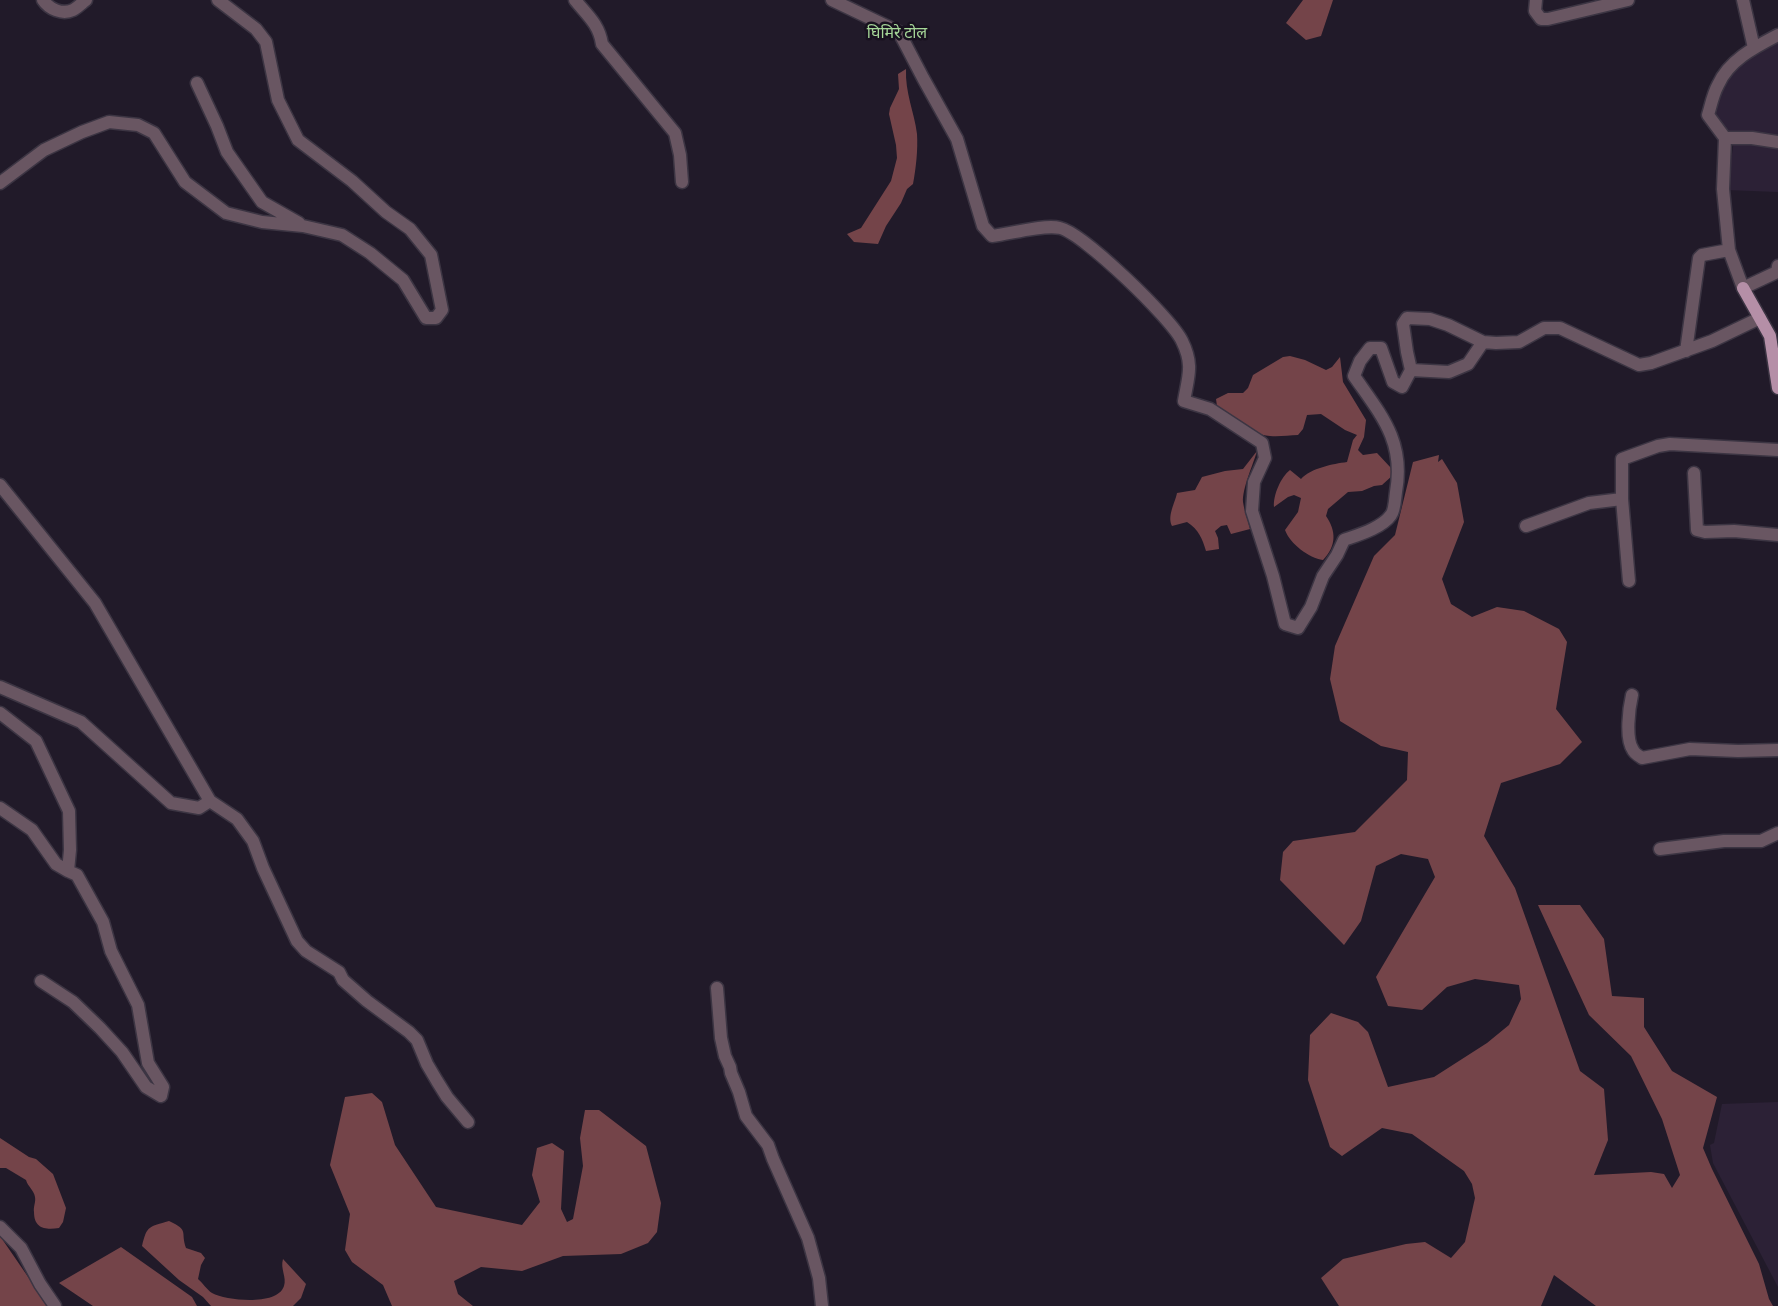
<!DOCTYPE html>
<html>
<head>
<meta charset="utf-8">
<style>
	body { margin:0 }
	canvas { display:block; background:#211a29 }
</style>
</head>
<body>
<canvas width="1778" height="1306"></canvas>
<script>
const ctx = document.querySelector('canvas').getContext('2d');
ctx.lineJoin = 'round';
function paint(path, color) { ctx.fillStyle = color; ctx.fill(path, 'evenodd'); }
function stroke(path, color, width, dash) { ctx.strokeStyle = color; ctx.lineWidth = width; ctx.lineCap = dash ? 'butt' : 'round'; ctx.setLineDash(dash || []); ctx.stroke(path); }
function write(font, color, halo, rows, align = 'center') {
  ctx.font = font + ' Signika,"Noto Sans Devanagari",sans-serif'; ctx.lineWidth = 5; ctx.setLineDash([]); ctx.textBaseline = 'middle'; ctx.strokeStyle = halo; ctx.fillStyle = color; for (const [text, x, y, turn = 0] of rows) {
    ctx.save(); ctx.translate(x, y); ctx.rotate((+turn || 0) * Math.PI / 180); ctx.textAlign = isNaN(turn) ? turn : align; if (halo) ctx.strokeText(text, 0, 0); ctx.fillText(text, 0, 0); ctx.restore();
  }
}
const built = new Path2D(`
	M1778 37V192L1727 190 1734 140 1711 118 1724 77Z
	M1778 1102V1287L1713 1163 1710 1145 1714 1143 1722 1104Z`);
const forest = new Path2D(`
	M1303 0H1333L1321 36 1306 40 1286 23Z
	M906 69C905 93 914 111 917 134 918 150 916 168 913 184L907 189 901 203 886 226 878 244 854 242 847 234 861 228 891 181 897 158 896 145 889 114 890 108 899 89 898 74Z
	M1290 356 1305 360 1326 370 1332 367 1340 357 1343 382 1366 420 1364 437 1358 450 1363 455 1377 453 1391 468 1393 475 1382 485 1374 486 1362 491 1348 492 1328 509 1326 516C1336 531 1337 545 1323 560 1309 558 1290 544 1285 530L1298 512 1301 498 1294 495 1288 497 1274 507C1273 495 1281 477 1290 470L1301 479C1311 468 1333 464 1347 462L1353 440 1357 435 1345 430 1321 414 1307 415 1303 429 1298 435C1289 435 1279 437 1270 436 1249 434 1233 418 1217 406L1216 399 1228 393H1243L1248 388 1253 375 1283 357Z
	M1257 451C1253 465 1242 489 1243 502 1244 511 1248 520 1250 529L1231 534 1227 525 1221 526 1215 531 1218 538 1219 549 1206 551C1202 538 1199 530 1187 522L1172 526C1167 516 1175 503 1177 493L1195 490 1202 477 1225 471 1243 469Z
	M1439 455 1438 462 1442 459 1457 483 1464 522 1442 579 1451 604 1472 617 1497 607 1524 611 1559 629 1567 642 1556 709 1582 742 1560 764 1501 783 1484 836 1515 888 1580 1071 1604 1089 1608 1140 1594 1175 1651 1172 1664 1174 1672 1188 1680 1175 1662 1119 1631 1056 1589 1015 1538 905H1580L1604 939 1612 996 1644 998V1027L1672 1071 1717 1097 1703 1148 1712 1169 1759 1264 1769 1299 1773 1306H1596L1554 1275 1541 1306H1339L1321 1278 1343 1259 1406 1244 1425 1242 1451 1258 1465 1242 1475 1198 1472 1184 1464 1171 1412 1134 1382 1128 1342 1156 1330 1147 1308 1080 1310 1035 1331 1013 1358 1022 1368 1032 1388 1087 1434 1077 1487 1043 1509 1025 1521 999 1519 985 1475 979 1447 987 1422 1010 1388 1006 1376 977 1435 877 1428 859 1401 854 1376 866 1361 921 1344 945 1280 880 1283 852 1293 841 1355 832 1407 780 1408 752 1381 746 1340 721 1330 679 1335 646 1374 556 1395 535 1413 462Z
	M372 1093 382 1102 395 1145 436 1207 522 1225 540 1202 532 1175 537 1148 552 1143 564 1151 561 1209 567 1222 573 1219 583 1166 580 1138 585 1110H599L646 1146 661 1203 657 1232 648 1243 621 1254 563 1256 522 1271 481 1267 454 1281 458 1294 473 1306H392L383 1285 352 1262 345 1250 350 1214 330 1165 345 1097Z
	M0 1138 29 1157 36 1159 53 1174 66 1208 63 1222 59 1228C46 1230 34 1229 34 1212 33 1207 36 1202 35 1197 34 1190 28 1187 26 1180L6 1168H0Z
	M169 1221C190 1231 180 1231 186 1248L201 1253 205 1258 201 1265 198 1279C203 1283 207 1290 212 1293 227 1301 278 1306 284 1286 287 1277 280 1269 283 1259L306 1284 301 1298 293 1306H211L203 1297 179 1280 142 1246C147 1225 149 1227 169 1221Z
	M0 1236 48 1306H0Z
	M121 1247 192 1297 197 1306H93L59 1283Z`);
const minor = new Path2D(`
	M43 0C49 9 62 15 73 10 77 8 82 3 86 0
	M575 0C587 15 599 24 602 44L675 133 680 155 682 182
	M832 0 899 32 923 78 957 139 983 226 992 236C1010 234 1044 224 1060 228 1083 233 1172 319 1182 341 1194 365 1188 377 1184 401L1210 409 1262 443 1265 458 1254 482 1252 511 1273 576 1285 624 1298 628 1311 607 1323 576 1337 555 1344 540C1358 535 1382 528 1391 515 1395 510 1395 498 1396 492 1405 441 1381 415 1354 376L1360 361 1370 348H1381L1393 382 1402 387 1411 370 1407 352 1403 324 1407 318 1430 319 1448 325 1483 342 1496 343 1519 342 1544 328H1560L1639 365 1651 363 1712 341 1760 318
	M1536 0 1535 11 1541 19H1548L1628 0
	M1743 0 1754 48
	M1778 35C1755 47 1729 60 1718 85 1713 94 1711 105 1708 115L1725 138 1723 189 1729 250 1743 288 1777 272 1778 266
	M197 83 217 126 227 152 262 202 299 223
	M1725 138H1752L1778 142
	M0 183 44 150 82 132 109 122 138 125 154 133 185 182 226 213 262 222 303 226 342 235 370 253 403 280 426 318H436L442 310 431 255 410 229 386 212 352 181 298 140 278 100 266 42 256 29 218 0
	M1686 351 1699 258 1702 255 1729 250
	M1411 370 1449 372 1468 364 1483 342
	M1694 473 1697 530 1705 532 1734 531 1778 535
	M0 485 95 603 210 801 199 808 171 803 81 722 0 687
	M1526 526 1589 503 1622 499
	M1629 581 1622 499V459L1658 446 1670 444 1778 450
	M1632 695C1629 708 1625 739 1633 750 1634 753 1639 756 1642 758L1690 749 1738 751 1778 750
	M0 713 36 741 69 811 70 850 68 871 56 864 32 830 0 808
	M210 801 237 819 253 841 263 868 297 941 306 951 339 972 343 980 367 1001 409 1032 417 1040 427 1064 437 1081 447 1097 468 1122
	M1660 849 1724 841H1761L1778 833
	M41 981 73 1002 100 1028 122 1052 146 1087 161 1096 163 1087 148 1063 138 1005 111 951 103 922 77 875 68 871
	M717 988 721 1038 725 1056 730 1067 731 1073 739 1092 746 1116 768 1145 773 1159 808 1238 819 1278 822 1306
	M0 1227 21 1248 40 1284 55 1306`);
const major = new Path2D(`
	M1743 288 1770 336 1778 388`);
const neighbourhoodNames = [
	["घिमिरे टोल",897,34]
];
paint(built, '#2c2136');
paint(forest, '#744449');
stroke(minor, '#3c3543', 15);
stroke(major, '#3c3543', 15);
stroke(minor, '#695662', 12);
stroke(major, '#b58fa7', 12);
write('16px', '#a6d798', '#18111f', neighbourhoodNames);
</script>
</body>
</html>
